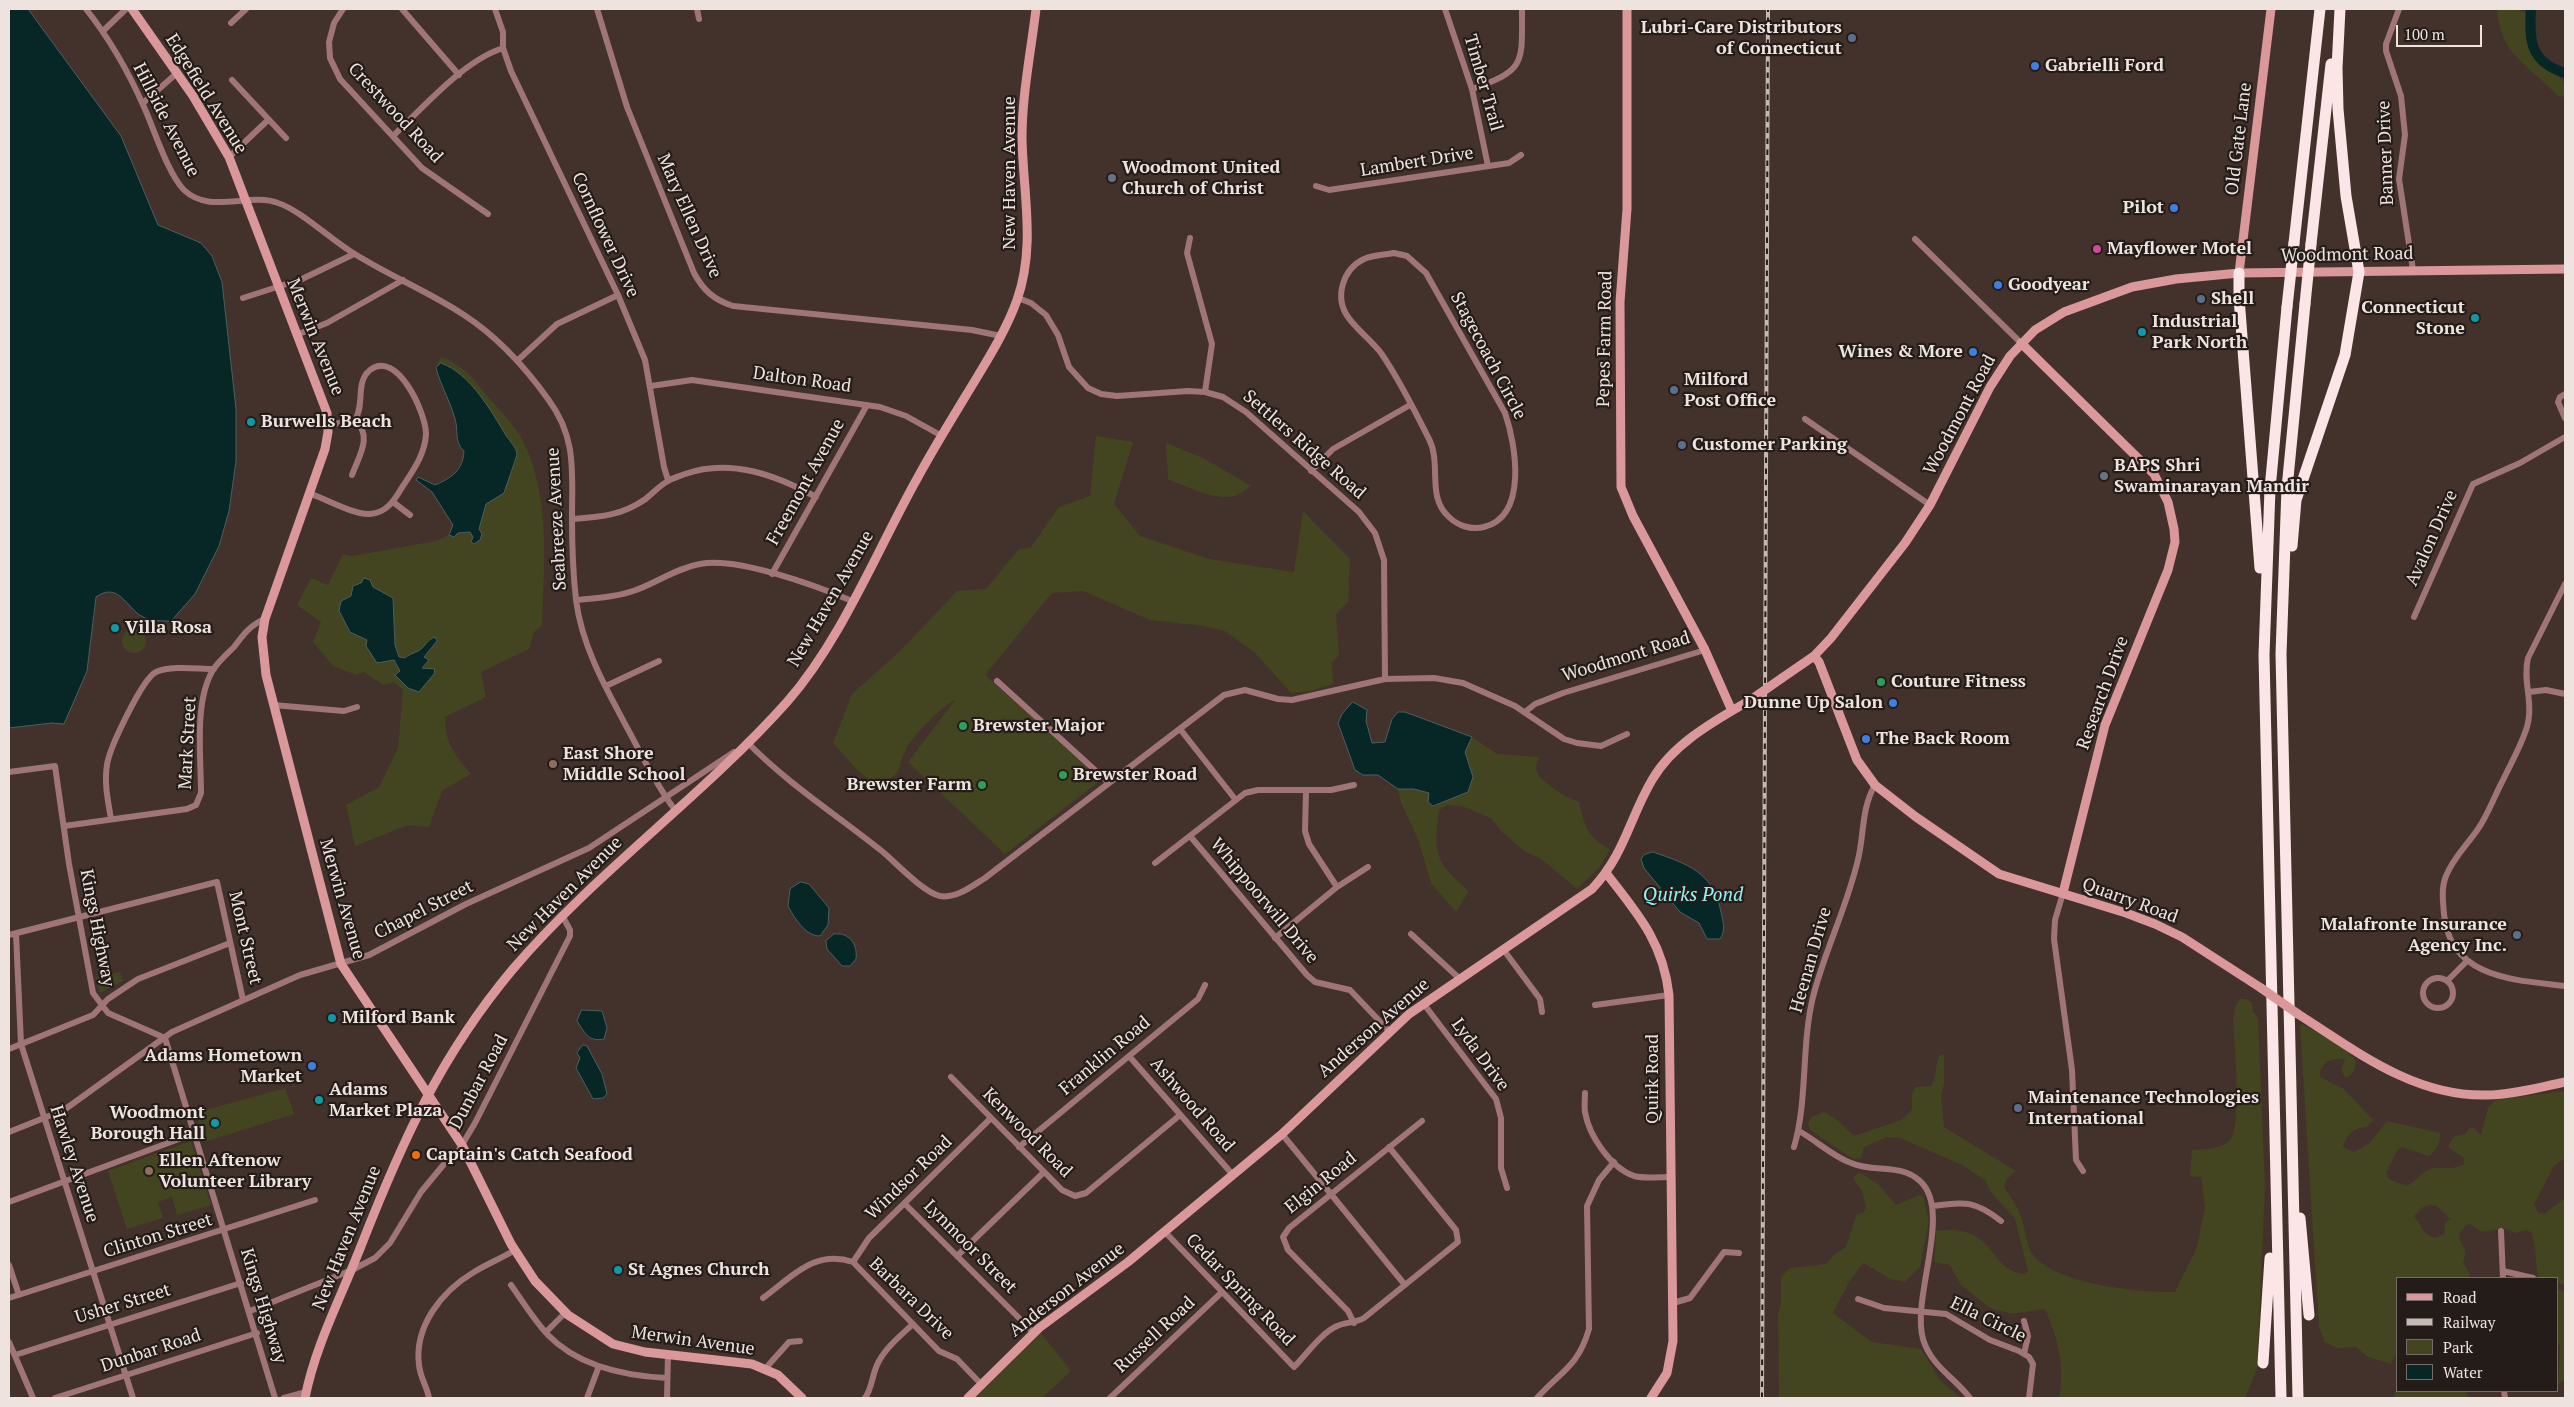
<!DOCTYPE html>
<html>
<head>
<meta charset="utf-8">
<style>
	body { margin:0 }
	#map { position:relative; width:2574px; height:1407px; overflow:hidden; background:#43322b; font-family:"PT Serif",serif }
	canvas { display:block }
	.frame { position:absolute; inset:0; border:10px solid #efe3df; pointer-events:none }
	.legend { position:absolute; left:2396px; top:1277px; width:162px; height:115px; box-sizing:border-box; background:#241c19; border:1px solid #756c68; margin:0; padding:6px 9px; list-style:none; font-size:15px; color:#efe3df }
	.legend li { display:flex; align-items:center; gap:10px; height:25px }
	.legend b { width:25px; border:1px solid #756c68 }
	.scale { position:absolute; left:2396px; top:25px; width:86px; height:22px; box-sizing:border-box; border:2px solid #efe3df; border-top:0; padding-left:6px; font-size:15px; line-height:18px; white-space:nowrap; color:#efe3df; -webkit-text-stroke:4px #241c19; paint-order:stroke }
</style>
</head>
<body>
<div id="map">
<canvas width="2574" height="1407"></canvas>
<div class="frame"></div>
<ul class="legend">
<li><b style="height:6px;background:#db989b"></b>Road</li>
<li><b style="height:6px;background:#c6b9b4"></b>Railway</li>
<li><b style="height:14px;background:#42451f"></b>Park</li>
<li><b style="height:14px;background:#072626"></b>Water</li>
</ul>
<div class="scale">100 m</div>
</div>
<script>
const ctx = document.querySelector('canvas').getContext('2d');
ctx.lineJoin = 'round';
function paint(path, color) { ctx.fillStyle = color; ctx.fill(path, 'evenodd'); }
function stroke(path, color, width, dash) { ctx.strokeStyle = color; ctx.lineWidth = width; ctx.lineCap = dash ? 'butt' : 'round'; ctx.setLineDash(dash || []); ctx.stroke(path); }
function write(font, color, halo, rows, align = 'center') {
  ctx.font = font + ' "PT Serif",serif'; ctx.lineWidth = 4.5; ctx.setLineDash([]); ctx.textBaseline = 'middle'; ctx.strokeStyle = halo; ctx.fillStyle = color; for (const [text, x, y, turn = 0] of rows) {
    ctx.save(); ctx.translate(x, y); ctx.rotate((+turn || 0) * Math.PI / 180); ctx.textAlign = isNaN(turn) ? turn : align; if (halo) ctx.strokeText(text, 0, 0); ctx.fillText(text, 0, 0); ctx.restore();
  }
}
const green = new Path2D(`
	M2497 9H2516L2533 17 2532 50 2565 83V97L2558 96C2528 64 2501 57 2497 9Z
	M441 357C463 364 476 382 490 399 501 412 516 426 523 441 551 497 544 565 542 626L534 632 529 649 481 672 486 697 445 717C445 744 454 753 471 774L442 791 429 827 408 825 355 846 346 805 379 787 398 748 403 690 394 682 383 685 364 672 356 675 333 666 313 642 321 622 297 605 311 578 328 585 343 554 352 556 436 541 449 535 454 537 458 533 470 532 473 537 471 542 479 529 486 504 504 493 510 470 516 462C498 416 481 392 441 363L437 364ZM361 583 393 598 395 645 399 657 405 658C410 653 417 653 421 649 427 644 427 640 435 637L437 641 424 657 429 661 422 668 434 674 427 682 396 675 400 671 394 660 377 662 368 640 341 602 351 596Z
	M1096 436 1133 442 1114 504 1140 536 1209 559 1294 572 1303 511 1350 559 1348 602 1336 614 1339 655 1332 663 1333 684 1310 691 1291 693 1255 653 1225 631 1204 626 1150 620 1083 591 1052 593 985 675 1101 780 1005 854 908 762 955 700C944 704 914 735 908 746 895 768 906 777 874 783L858 771 833 743 852 694 899 652 957 591 986 589 1018 550 1031 547 1059 507 1090 496Z
	M1166 443 1205 459 1251 486C1246 489 1242 493 1237 495 1221 503 1184 486 1168 479Z
	M122 641a12 12 0 1 1 24 0a12 12 0 1 1-24 0Z
	M1472 737 1497 754 1539 757C1538 760 1536 765 1536 769 1538 782 1568 798 1579 802 1584 824 1588 839 1610 849L1599 868 1577 889 1540 858 1525 852 1501 831 1491 818 1462 806 1448 805 1439 810C1433 854 1435 862 1469 891L1456 912 1431 883 1418 839 1401 803 1398 789H1414L1429 793 1433 806 1468 792 1473 777 1465 752Z
	M120 972 123 981 100 993 95 977Z
	M2240 999H2246L2251 1002 2253 1012 2258 1018 2265 1186 2257 1369 2245 1398H2059C2065 1367 2058 1338 2045 1309L2012 1314 1990 1308 1960 1284 1950 1265 1934 1262 1936 1231C1998 1223 1987 1271 2025 1274L2028 1271 2015 1219 1990 1191 1985 1180 1962 1165 1900 1138 1887 1137 1864 1147 1861 1158 1853 1159 1810 1130 1808 1123 1811 1117 1824 1112 1835 1118 1854 1136 1901 1120 1912 1110V1093L1916 1087 1931 1086C1937 1077 1935 1066 1939 1056L1944 1054V1084L1941 1096 1944 1127 2016 1171 2006 1180 2004 1187C2011 1197 2019 1208 2022 1220 2025 1229 2026 1241 2030 1250 2047 1284 2141 1293 2175 1292L2196 1250 2205 1208 2201 1177 2190 1176 2192 1150C2203 1149 2219 1150 2229 1141 2243 1129 2234 1043 2233 1021L2235 1007Z
	M2303 1024C2319 1035 2346 1044 2356 1061L2354 1071 2348 1077H2345L2341 1070 2345 1059C2331 1058 2320 1062 2320 1077L2344 1089 2373 1120 2366 1127C2354 1128 2346 1134 2343 1147L2354 1152 2370 1143 2387 1121 2440 1133C2440 1142 2437 1152 2428 1156L2402 1147 2397 1150 2386 1173 2389 1179 2406 1186C2416 1183 2418 1174 2428 1170 2439 1165 2449 1172 2464 1164V1158L2449 1148V1144L2454 1136 2466 1134 2469 1128H2474L2481 1135 2488 1108 2495 1100 2565 1091V1158L2554 1166 2534 1204 2538 1213 2544 1214 2565 1198V1285L2558 1283V1278L2538 1277C2535 1261 2537 1247 2531 1232L2526 1230 2515 1233 2504 1228 2482 1232 2470 1224 2466 1225 2459 1234C2460 1248 2469 1246 2463 1263L2470 1274 2469 1278H2398V1348L2391 1364 2368 1357 2356 1347 2337 1348 2325 1342 2319 1327 2300 1026ZM2430 1205 2437 1206 2450 1219 2445 1223 2444 1234 2435 1238 2426 1234 2414 1216 2423 1207Z
	M285 1088 294 1114 204 1142 195 1113Z
	M191 1141 211 1205 177 1215 172 1197 158 1202 163 1218 127 1229 108 1171Z
	M1859 1172 1878 1184 1896 1205 1919 1195 1923 1196 1929 1221 1920 1267 1905 1282 1891 1279 1863 1263 1849 1282 1833 1313 1872 1342 1921 1349 1940 1380 1961 1398H1779L1778 1313 1781 1304V1277L1790 1268 1826 1264 1835 1254 1846 1247 1857 1214 1863 1213 1866 1208 1862 1191 1853 1178Z
	M2558 1290 2565 1291V1379L2558 1384 2560 1346 2558 1344Z
	M1041 1333 1071 1371 1042 1398H975Z
	M2398 1381V1391H2465L2468 1396 2467 1398H2396L2394 1397Z`);
const water = new Path2D(`
	M9 9H28L121 136 158 225 201 243 212 256 222 282 236 409V461L229 511 219 546 195 594 171 621C162 621 151 621 143 617 126 608 119 581 96 597L87 671 64 724 52 723 9 728Z
	M441 363C471 374 491 411 507 437 510 441 516 448 517 453 517 457 506 486 504 493L486 504 479 529 482 534 480 540 474 544 471 542 473 537 470 532 458 533 454 537 449 535 453 525 432 492 416 480 418 477 435 485C451 478 463 471 464 451 455 443 458 434 456 423 452 404 441 387 436 368Z
	M364 578 370 580 373 587 393 598 395 645 399 657 405 658C410 653 417 653 421 649 427 644 427 640 435 637L437 641 424 657 429 660 422 668 435 669 434 674 419 692 408 688 395 675 400 671 394 660 377 663 366 646 367 640 350 632 339 611 341 601 351 596 353 586 361 583Z
	M1353 702 1367 710 1366 721 1372 743 1385 742 1392 719 1398 712H1405L1472 737 1465 752 1473 777 1468 792 1433 806 1428 802 1429 793 1414 789H1398L1378 775H1363L1355 770 1338 723 1342 714Z
	M1653 852C1688 864 1713 872 1721 912 1723 922 1726 930 1720 939H1707L1699 923 1680 912 1644 868 1641 859 1644 855Z
	M801 882 809 884 829 908 828 925 820 936C805 936 794 917 788 906L790 889Z
	M834 934C849 932 858 944 856 959L850 966H842L827 949 826 941Z
	M582 1010 602 1011 607 1028 604 1039C588 1042 585 1033 577 1021Z
	M583 1045 587 1046 602 1074 607 1094 603 1098 593 1099 576 1068 580 1058 577 1053Z`);
const river = new Path2D(`
	M2531 9C2529 41 2530 62 2565 73`);
const street = new Path2D(`
	M86 9C109 38 129 73 144 107 154 129 168 174 184 190 210 215 249 192 278 203 300 210 329 238 350 251 387 275 428 291 464 315 498 337 525 367 548 399 577 438 572 472 572 518 572 546 573 573 576 600 582 648 608 692 631 735 644 760 658 787 675 810
	M343 9 334 23 329 42 330 58 340 79 422 168 488 214
	M402 9 459 75
	M495 9 503 32V48L511 71 618 295 645 360 664 467 668 480
	M597 9 627 107 694 273C703 290 714 300 733 306L972 330 1001 336
	M697 9 699 19
	M1445 9 1472 89 1488 166
	M2399 9 2386 44V51L2401 96 2405 135 2399 179 2413 270
	M231 23 246 9
	M103 31 126 9
	M232 80 286 138
	M1472 89C1526 70 1522 64 1522 9
	M143 103 177 73
	M393 136C424 107 463 61 503 48
	M229 157 268 120
	M1316 186 1329 190 1509 163 1521 155
	M1190 238 1187 253 1212 344 1205 392
	M1915 239 2021 343
	M1394 253 1407 256 1426 273 1505 413C1516 445 1528 516 1484 527 1471 530 1458 526 1449 517 1426 497 1442 464 1429 439 1416 413 1397 376 1381 353 1371 340 1357 330 1348 317 1334 297 1343 269 1364 259 1373 255 1384 255 1394 253Z
	M243 298 302 279 354 254
	M1018 298 1031 303 1046 315 1058 335 1069 367 1088 388 1101 394 1117 396 1188 391 1205 392 1223 397 1246 412 1359 512 1375 533 1384 560 1385 679
	M296 335 327 323 403 280
	M518 360 557 324 618 295
	M651 386 692 380 880 407 906 416 942 436
	M2565 394 2560 397 2558 402 2565 418
	M1805 419 1930 505
	M1311 471 1333 449 1410 405
	M352 475C359 456 373 436 355 420
	M309 493C325 499 354 515 370 514 386 513 394 501 401 489 412 472 425 455 426 434 426 413 397 349 370 370 355 382 365 405 355 420L329 425
	M393 502 410 515
	M572 519C598 517 621 516 644 500 652 494 659 486 668 481 672 478 680 476 685 474 730 458 776 475 816 497
	M772 574 867 405
	M2565 584 2528 658C2522 682 2535 704 2526 730 2520 748 2510 765 2502 782 2494 797 2488 815 2478 829 2467 845 2453 858 2446 876 2441 888 2443 902 2444 914 2450 979 2516 980 2565 986
	M576 600C597 598 617 597 636 590 658 582 677 568 700 564 736 556 817 586 852 601
	M2414 617 2473 484 2520 463 2565 437
	M997 681 1108 782
	M606 686 659 661
	M2529 692 2546 690 2565 694
	M273 705 344 711 357 707
	M1525 712 1535 704 1563 693 1705 650
	M1180 729 1235 799
	M747 742C788 784 837 815 883 852 897 864 923 892 940 896 956 899 972 886 985 878L1224 695 1245 690 1278 699 1292 700 1385 679 1434 678 1463 683 1515 706 1564 739 1577 743 1601 746 1627 734
	M9 772 55 766 69 864 93 993 108 1013 165 1038 275 1398
	M1306 791 1305 831 1309 844 1337 887
	M111 819C108 801 104 783 107 765 109 749 142 679 156 672 172 665 197 669 214 669
	M64 826 187 809 196 805 201 793C201 757 194 701 213 670 218 662 227 654 234 647 243 635 250 625 265 619
	M1190 836 1307 975 1315 982 1350 990 1390 1032
	M1155 863 1245 793 1258 790H1331L1354 785
	M2063 893 2055 920 2054 939 2072 1070 2076 1160 2083 1171
	M16 934 21 1044 133 1398
	M1411 934 1459 978
	M9 935 217 882 243 1000
	M1275 938 1337 887 1368 867
	M1503 949 1540 999 1542 1012
	M2423 993a15 15 0 1 1 30 0a15 15 0 1 1-30 0Z
	M2447 981 2467 961
	M1423 1003 1496 1099 1501 1118V1168L1507 1188
	M1595 1005 1669 995
	M9 1049 93 1015 108 999 138 979 230 943
	M1129 1056 1233 1175
	M951 1077 1062 1190 1075 1196 1086 1193 1180 1115
	M1585 1093C1585 1099 1584 1106 1585 1112 1589 1136 1611 1168 1634 1176 1645 1179 1659 1177 1670 1177
	M1799 1131C1817 1141 1832 1156 1851 1163 1874 1173 1900 1163 1920 1181 1953 1211 1911 1297 1923 1339 1931 1366 1954 1377 1970 1398
	M9 1132 64 1110 172 1032 300 975 369 955 466 904 589 848 734 752
	M1282 1134 1405 1285
	M1019 1147 1198 999 1205 985
	M1794 1147C1808 1099 1801 1046 1813 997 1825 949 1849 903 1859 855 1864 831 1862 807 1875 785
	M9 1202 195 1133
	M905 1204 1034 1333
	M1933 1206C1964 1201 1976 1201 2001 1221
	M2501 1231 2503 1278
	M1165 1232 1294 1367C1306 1355 1321 1333 1337 1326 1346 1322 1355 1323 1364 1318L1458 1242 1456 1230 1389 1147
	M957 1256 1044 1172
	M853 1262 869 1238 991 1118
	M9 1265 19 1295
	M2503 1271 2533 1278
	M511 1285C523 1302 534 1320 548 1335 578 1366 626 1376 667 1378
	M9 1298 315 1200
	M763 1298C792 1277 814 1249 853 1262L939 1351 957 1359 982 1385
	M1858 1299 1884 1308 1946 1314 1990 1340 2019 1351 2029 1357 2033 1364 2029 1398
	M1673 1303 1690 1298 1724 1252 1739 1253
	M250 1311 352 1270 375 1258 390 1243 421 1192 449 1158 459 1150 475 1123 570 936V930L563 917
	M2024 1321 2028 1336 2024 1354
	M1354 1323 1348 1311 1288 1250 1283 1237 1289 1228 1422 1121
	M546 1332 565 1313
	M9 1342 33 1398
	M15 1355 241 1283
	M765 1369 789 1342 800 1341
	M2504 1391 2505 1398
	M55 1398 257 1333
	M284 1398 306 1392
	M429 1398C427 1387 420 1377 419 1365 414 1326 442 1291 474 1272 487 1264 502 1258 515 1250
	M587 1398 599 1366
	M667 1398 668 1354
	M865 1398C872 1388 872 1376 877 1365 884 1349 900 1336 913 1324
	M1110 1398 1221 1293
	M1537 1398C1561 1371 1578 1367 1589 1329L1587 1206 1599 1180 1614 1162`);
const secondary = new Path2D(`
	M132 9 193 96 229 157 327 413 328 432 325 449 265 619 262 637 266 675 341 964 462 1145 511 1244 535 1281 568 1315 613 1344 645 1352 752 1364 778 1375 802 1398
	M1627 9V209L1620 302 1621 487 1633 516 1705 650 1732 711
	M2239 273 2271 9
	M2021 343 2154 474 2168 502 2174 529 2175 542 2168 570 2105 725 2063 893
	M1814 656 1819 662 1857 760 1875 785 1916 817 1999 874 2126 913 2155 924 2182 937 2261 988
	M1782 678 1814 656 1831 638 1905 543 1930 505 1990 387 2010 356 2035 330 2064 312 2132 287 2176 279 2239 273 2565 269
	M1606 873C1638 914 1663 942 1669 995L1673 1341 1667 1373 1651 1398
	M2298 1014C2356 1051 2414 1097 2487 1095 2513 1095 2540 1087 2565 1082
	M305 1398C315 1346 342 1295 361 1246 402 1142 440 1056 513 969 596 872 702 797 787 702 842 639 877 550 918 477 936 444 956 412 976 379 991 354 1007 328 1017 300 1036 246 1023 193 1022 138 1022 95 1031 51 1036 9
	M968 1398 1039 1328 1128 1262 1282 1134 1409 1014 1592 889C1625 854 1629 819 1652 780 1673 743 1716 720 1752 699`);
const highway = new Path2D(`
	M2294 243 2320 9
	M2311 244 2331 64
	M2239 273V298L2260 568
	M2292 546 2296 500 2345 355 2359 272 2346 196 2338 109 2337 68 2340 9
	M2300 1218 2309 1315
	M2263 1363 2270 1258
	M2281 1398 2264 655 2270 489 2287 307
	M2298 1398 2281 654 2287 488 2305 304`);
const rail = new Path2D(`
	M1762 1398 1768 9`);
const secondaryBridge = new Path2D(`
	M1752 699 1782 678
	M2261 988 2298 1014`);
const highwayBridge = new Path2D(`
	M2305 304 2311 244
	M2287 307 2294 243`);
const markers = [
	[1852,38,5,"#5c6f8a"],
	[2035,66,5,"#3f7fe0"],
	[1112,178,5,"#6b7280"],
	[2174,208,5,"#3f7fe0"],
	[2097,249,5,"#d1479c"],
	[1998,285,5,"#3f7fe0"],
	[2201,299,5,"#5c6f8a"],
	[2475,318,5,"#0f9aa8"],
	[2142,332,5,"#0f9aa8"],
	[1973,352,5,"#3f7fe0"],
	[1674,390,5,"#5c6f8a"],
	[251,422,5,"#0f9aa8"],
	[1682,445,5,"#5c6f8a"],
	[2104,476,5,"#6b7280"],
	[115,628,5,"#0f9aa8"],
	[1881,682,5,"#2e9e5b"],
	[1893,703,5,"#3f7fe0"],
	[963,726,5,"#2e9e5b"],
	[1866,739,5,"#3f7fe0"],
	[553,764,5,"#8d6e63"],
	[1063,775,5,"#2e9e5b"],
	[982,785,5,"#2e9e5b"],
	[2517,935,5,"#5c6f8a"],
	[332,1018,5,"#0f9aa8"],
	[312,1066,5,"#3f7fe0"],
	[319,1100,5,"#0f9aa8"],
	[2018,1108,5,"#5c6f8a"],
	[215,1123,5,"#0f9aa8"],
	[416,1155,5,"#e8710a"],
	[149,1171,5,"#8d6e63"],
	[618,1270,5,"#0f9aa8"]
];
const poiNames = [
	["Lubri-Care Distributors",1842,28,"right"],
	["of Connecticut",1842,49,"right"],
	["Gabrielli Ford",2045,66],
	["Woodmont United",1122,168],
	["Church of Christ",1122,189],
	["Pilot",2164,208,"right"],
	["Mayflower Motel",2107,249],
	["Goodyear",2008,285],
	["Shell",2211,299],
	["Connecticut",2465,308,"right"],
	["Stone",2465,329,"right"],
	["Industrial",2152,322],
	["Park North",2152,343],
	["Wines & More",1963,352,"right"],
	["Milford",1684,380],
	["Post Office",1684,401],
	["Burwells Beach",261,422],
	["Customer Parking",1692,445],
	["BAPS Shri",2114,466],
	["Swaminarayan Mandir",2114,487],
	["Villa Rosa",125,628],
	["Couture Fitness",1891,682],
	["Dunne Up Salon",1883,703,"right"],
	["Brewster Major",973,726],
	["The Back Room",1876,739],
	["East Shore",563,754],
	["Middle School",563,775],
	["Brewster Road",1073,775],
	["Brewster Farm",972,785,"right"],
	["Malafronte Insurance",2507,925,"right"],
	["Agency Inc.",2507,946,"right"],
	["Milford Bank",342,1018],
	["Adams Hometown",302,1056,"right"],
	["Market",302,1077,"right"],
	["Adams",329,1090],
	["Market Plaza",329,1111],
	["Maintenance Technologies",2028,1098],
	["International",2028,1119],
	["Woodmont",205,1113,"right"],
	["Borough Hall",205,1134,"right"],
	["Captain's Catch Seafood",426,1155],
	["Ellen Aftenow",159,1161],
	["Volunteer Library",159,1182],
	["St Agnes Church",628,1270]
];
const streetNames = [
	["Timber Trail",1483,83,74],
	["Edgefield Avenue",206,94,58],
	["Crestwood Road",395,113,47],
	["Hillside Avenue",166,120,63],
	["Old Gate Lane",2239,139,-83],
	["Banner Drive",2386,153,-92],
	["Lambert Drive",1417,162,-9],
	["New Haven Avenue",1010,173,-90],
	["Mary Ellen Drive",689,216,66],
	["Cornflower Drive",605,235,65],
	["Woodmont Road",2347,255,-1],
	["Merwin Avenue",315,337,68],
	["Pepes Farm Road",1605,339,-89],
	["Stagecoach Circle",1488,356,62],
	["Dalton Road",802,380,8],
	["Woodmont Road",1960,415,-62],
	["Settlers Ridge Road",1304,445,41],
	["Freemont Avenue",806,482,-61],
	["Seabreeze Avenue",557,519,-93],
	["Avalon Drive",2432,538,-66],
	["New Haven Avenue",831,599,-60],
	["Woodmont Road",1626,657,-17],
	["Research Drive",2103,693,-70],
	["Mark Street",188,743,-87],
	["New Haven Avenue",565,894,-45],
	["Merwin Avenue",342,899,74],
	["Whippoorwill Drive",1264,901,50],
	["Quarry Road",2130,901,20],
	["Chapel Street",424,910,-27],
	["Kings Highway",97,928,79],
	["Mont Street",245,938,77],
	["Heenan Drive",1811,960,-74],
	["Anderson Avenue",1374,1028,-41],
	["Lyda Drive",1480,1055,54],
	["Franklin Road",1105,1056,-40],
	["Quirk Road",1653,1079,-90],
	["Dunbar Road",479,1082,-62],
	["Ashwood Road",1192,1105,49],
	["Kenwood Road",1027,1133,45],
	["Hawley Avenue",74,1164,72],
	["Windsor Road",909,1178,-44],
	["Elgin Road",1321,1183,-39],
	["Clinton Street",158,1236,-17],
	["New Haven Avenue",347,1238,-68],
	["Lynmoor Street",970,1247,45],
	["Anderson Avenue",1067,1290,-38],
	["Cedar Spring Road",1240,1290,46],
	["Barbara Drive",911,1299,44],
	["Usher Street",123,1304,-17],
	["Kings Highway",263,1306,73],
	["Ella Circle",1988,1320,26],
	["Russell Road",1155,1335,-43],
	["Merwin Avenue",693,1341,8],
	["Dunbar Road",151,1351,-18]
];
const waterNames = [
	["Quirks Pond",1693,896]
];
paint(green, '#42451f');
paint(water, '#072626');
stroke(water, '#4d5f5e', 1);
stroke(river, '#072626', 10);
stroke(street, '#a07577', 6);
stroke(secondary, '#db989b', 9);
stroke(highway, '#fbe5e6', 11);
stroke(rail, '#c6b9b4', 4);
stroke(rail, '#241c19', 2, [5.5]);
stroke(secondaryBridge, '#db989b', 9);
stroke(highwayBridge, '#fbe5e6', 11);
for (const [x, y, r, color] of markers) { const dot = new Path2D(); dot.arc(x, y, r, 0, 2 * Math.PI); ctx.fillStyle = color; ctx.fill(dot); stroke(dot, '#241c19', 2); }
write('bold 18px', '#efe3df', '#241c19', poiNames, 'left');
write('18px', '#efe3df', '#241c19', streetNames);
write('italic 19px', '#96f3f3', '#241c19', waterNames);
</script>
</body>
</html>
